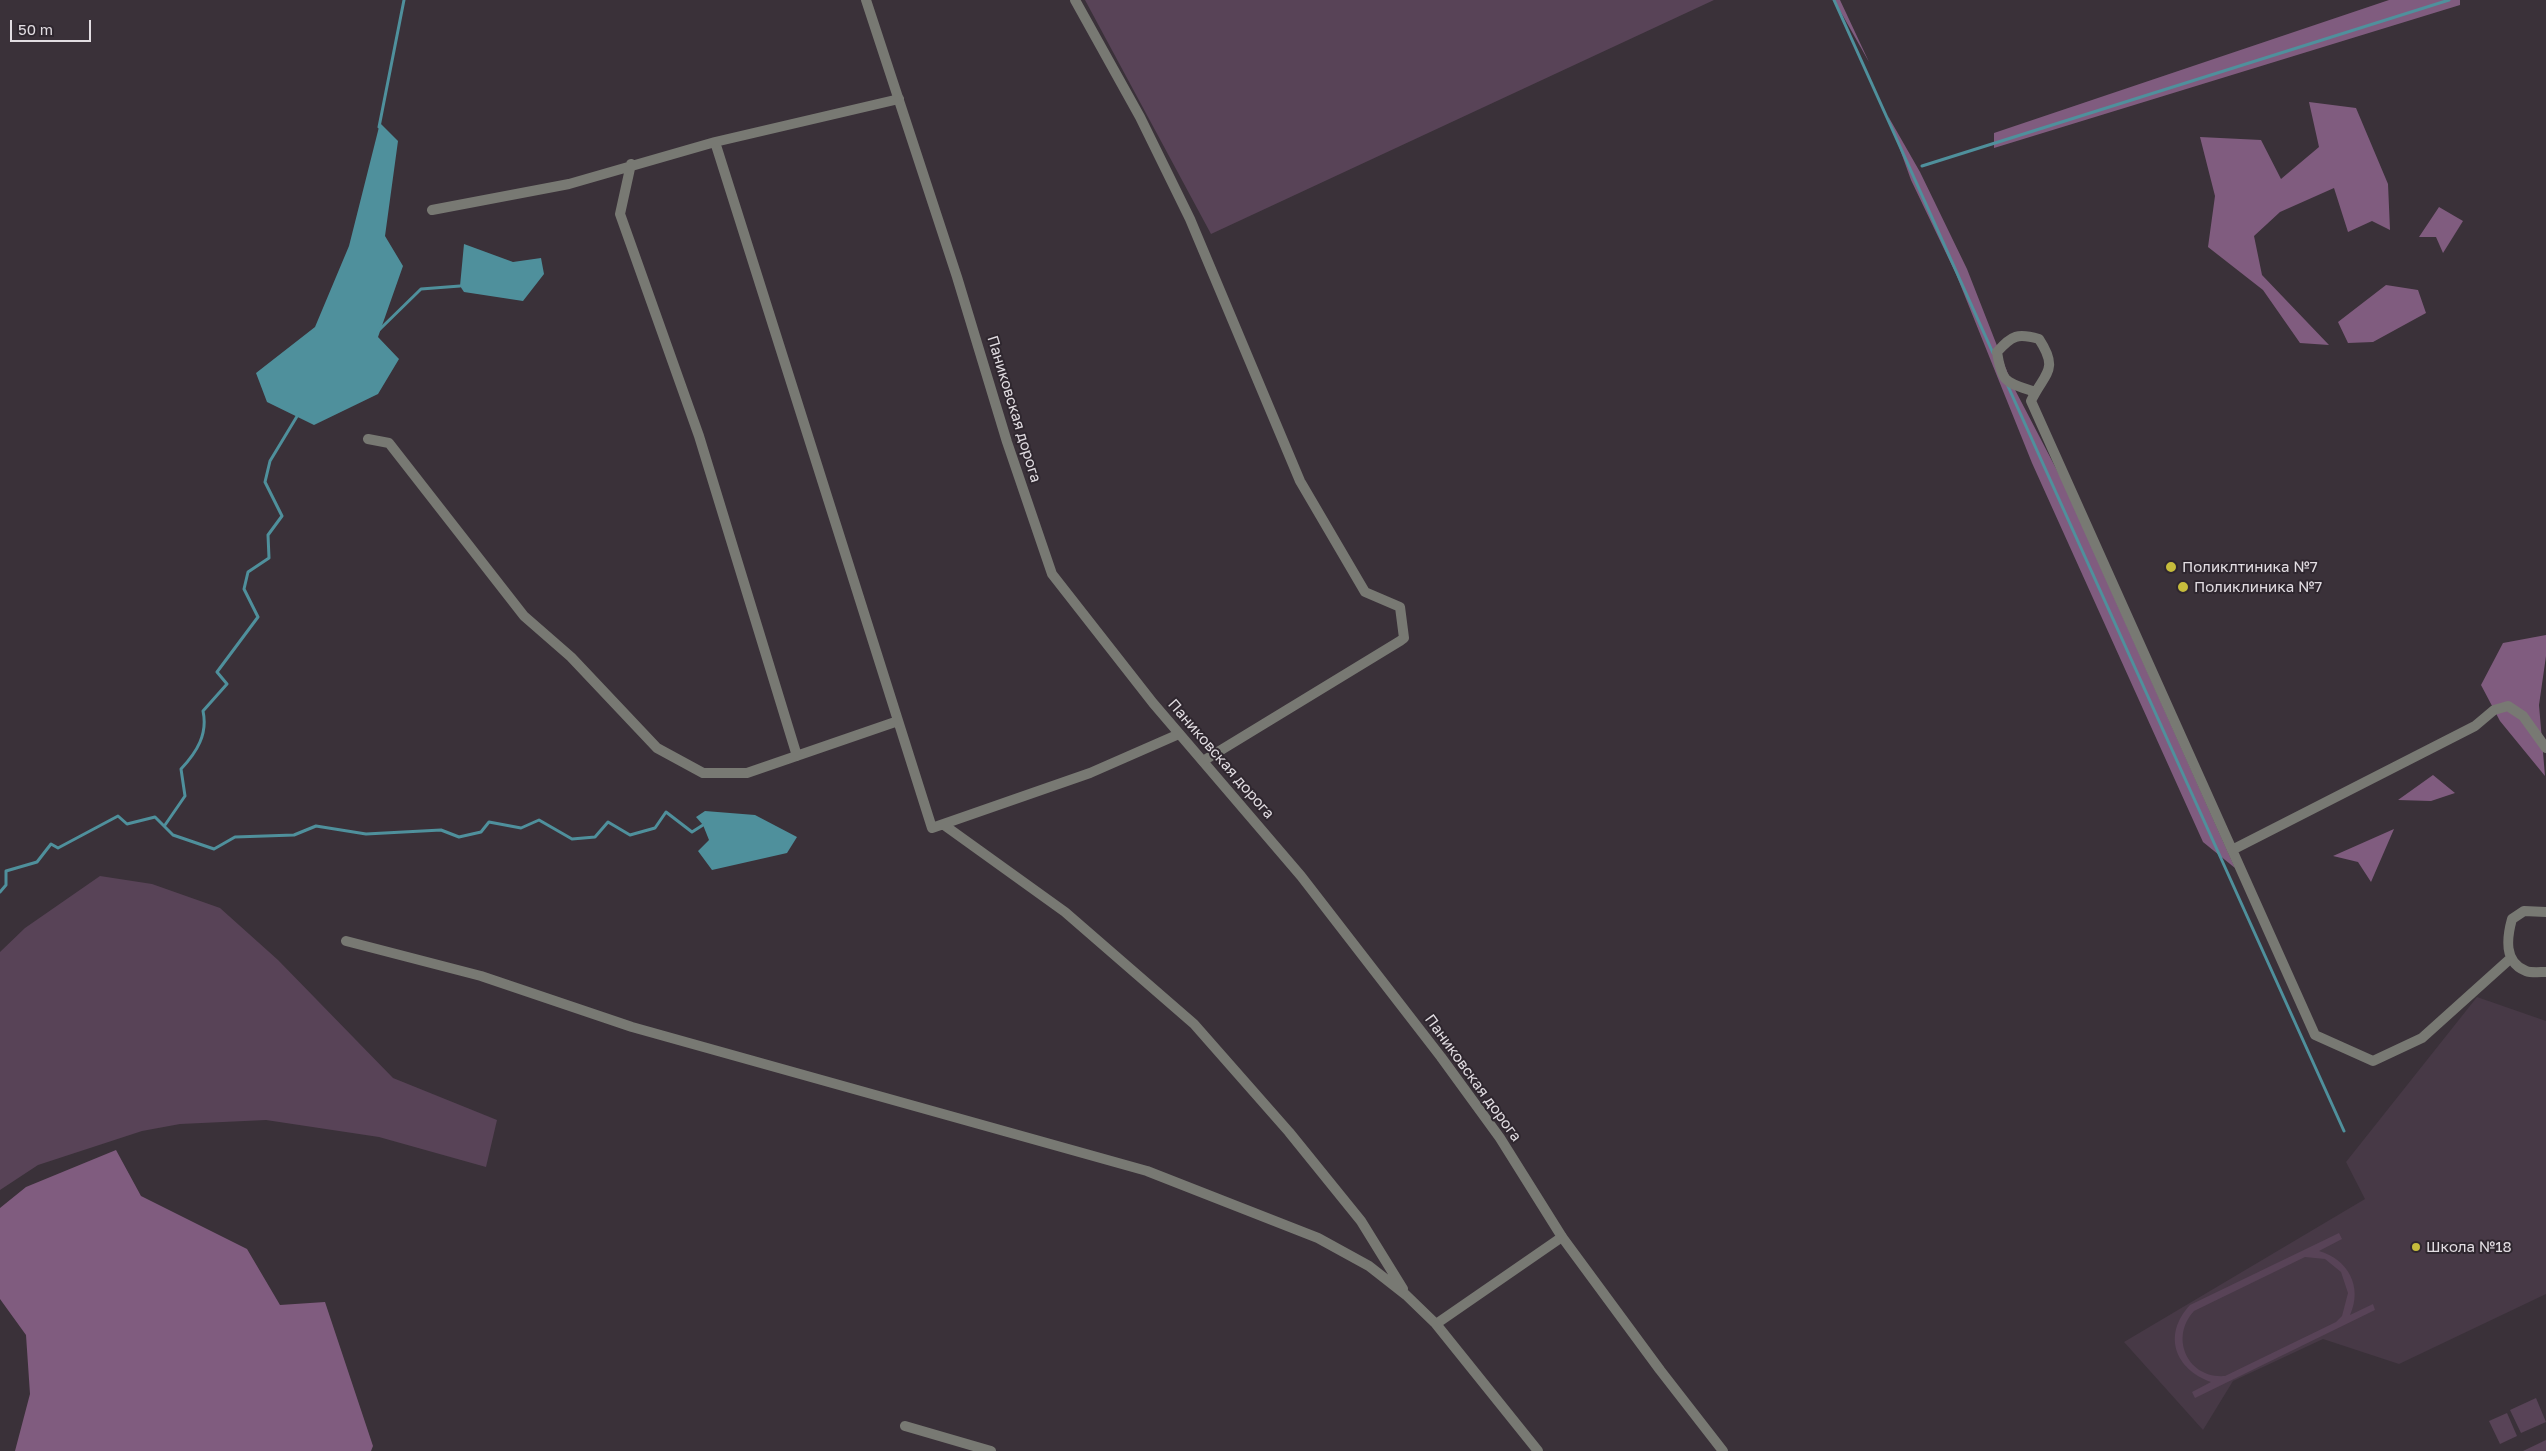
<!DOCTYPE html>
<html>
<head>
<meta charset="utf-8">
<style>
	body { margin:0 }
	#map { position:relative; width:2546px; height:1451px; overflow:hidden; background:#3a3139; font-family:"Golos Text",sans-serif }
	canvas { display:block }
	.scale { position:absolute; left:10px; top:20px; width:81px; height:22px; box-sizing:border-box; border:2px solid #e2dde2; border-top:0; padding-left:6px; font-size:15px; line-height:18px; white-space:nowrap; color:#e2dde2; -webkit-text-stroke:4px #2f272f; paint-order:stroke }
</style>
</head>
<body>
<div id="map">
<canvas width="2546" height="1451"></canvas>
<div class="scale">50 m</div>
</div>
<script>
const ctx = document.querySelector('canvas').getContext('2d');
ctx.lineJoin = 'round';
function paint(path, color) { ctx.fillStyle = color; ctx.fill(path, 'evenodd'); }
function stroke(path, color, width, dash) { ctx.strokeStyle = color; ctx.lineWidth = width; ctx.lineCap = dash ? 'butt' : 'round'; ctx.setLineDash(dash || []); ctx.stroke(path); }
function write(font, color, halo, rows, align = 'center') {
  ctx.font = font + ' "Golos Text",sans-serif'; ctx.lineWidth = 4; ctx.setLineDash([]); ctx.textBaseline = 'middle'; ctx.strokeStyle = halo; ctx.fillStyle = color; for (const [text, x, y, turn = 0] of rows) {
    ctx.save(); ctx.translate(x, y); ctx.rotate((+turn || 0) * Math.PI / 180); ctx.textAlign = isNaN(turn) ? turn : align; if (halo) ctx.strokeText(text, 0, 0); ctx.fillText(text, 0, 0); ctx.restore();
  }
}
const built = new Path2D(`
	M2477 997 2546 1021V1294L2399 1364 2323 1339 2233 1381 2203 1430 2124 1342 2365 1199 2346 1162Z`);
const green = new Path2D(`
	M1085 0H1714L1211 234Z
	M100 876 152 884 220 908 278 960 393 1078 497 1120 486 1167 379 1137 266 1120 180 1124 142 1131 38 1165 0 1190V952L25 928Z
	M2339 1233 2342 1239 2319 1251C2348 1259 2363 1287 2350 1315L2373 1304 2375 1310 2195 1398 2192 1392 2211 1382C2175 1369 2162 1335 2190 1305ZM2305 1257 2325 1259 2341 1272 2348 1293 2342 1316 2336 1322 2225 1376C2188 1379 2169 1338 2194 1311Z
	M2536 1398 2546 1422 2521 1433 2510 1410Z
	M2507 1413 2517 1436 2500 1444 2489 1421Z
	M2546 1440V1451H2523Z`);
const forest = new Path2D(`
	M1834 0H1840L1869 62Z
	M2389 0H2460V5L1994 148V133Z
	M2309 102 2356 108 2388 184 2390 230 2372 221 2348 232 2334 188 2280 212 2254 236 2262 275 2329 345 2300 343 2263 290 2208 247 2215 196 2200 137 2261 140 2281 179 2319 147Z
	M1888 116 1920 172 1967 269 2012 384 2061 478 2235 868 2203 842 2032 463 1956 274 1911 180Z
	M2439 207 2463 221 2443 253 2436 237H2419Z
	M2386 285 2418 290 2426 313 2373 342 2348 343 2338 322Z
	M2546 635V656L2539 705 2545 776 2500 721 2481 685 2503 643Z
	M2433 775 2455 793 2431 801 2398 800Z
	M2394 829 2371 882 2358 862 2333 856Z
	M116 1150 141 1196 247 1249 280 1305 325 1302 373 1446 371 1451H15L30 1394 26 1335 0 1299V1208L26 1187Z`);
const water = new Path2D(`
	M380 123 398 141 385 236 403 266 378 337 399 359 378 394 314 425 267 402 256 373 315 327 349 246Z
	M464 244 513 262 541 258 544 274 523 301 464 292 460 286Z
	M705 811 755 815 797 837 787 853 712 870 698 851 709 840 703 825 696 817Z`);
const stream = new Path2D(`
	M1834 0 1993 353
	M379 127 404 0
	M1922 166 2449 0
	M378 331 421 289 460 286
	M2007 384 2344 1131
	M165 825 185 796 181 769C197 752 208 734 203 711L227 684 217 672 258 617 244 589 248 572 269 558 268 535 282 516 265 482 270 461 299 413
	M0 892 6 885V871L37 862 51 844 58 848 118 816 127 824 155 817 173 835 214 849 235 837 294 835 316 826 366 834 441 830 459 837 481 832 489 822 521 828 539 820 572 839 595 837 608 822 630 835 655 828 666 812 692 832 703 825`);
const minor = new Path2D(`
	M1075 0 1140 117 1190 219 1300 481 1365 592 1400 607 1404 638 1400 641 1203 761
	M715 142 932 828 1090 773 1179 734
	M631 164 620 214 699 436 797 756
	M432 210 569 184 715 142 899 99
	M2035 392C2006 382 2002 384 1997 352 2012 335 2018 333 2039 339 2060 371 2044 373 2031 401L2315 1035 2373 1061 2422 1038 2511 958
	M368 439 389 443 524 616 571 657 657 748 703 773H747L898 721
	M944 825 1065 912 1194 1024 1289 1132 1361 1221 1403 1289
	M2232 850 2475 726 2494 710 2508 706 2523 716 2546 748
	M2546 912 2524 911 2512 919C2507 937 2503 962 2526 971 2531 973 2540 972 2546 972
	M346 941 481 976 632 1027 1147 1171 1318 1238 1369 1266 1406 1295 1436 1324 1562 1237
	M1436 1324 1538 1451
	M905 1426 991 1451`);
const tertiary = new Path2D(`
	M866 0 957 277 1007 442 1052 574 1153 703 1301 876 1441 1057 1500 1138 1562 1237 1660 1370 1723 1451`);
const markers = [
	[2171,567,6,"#c6bc3c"],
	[2183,587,6,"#c6bc3c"],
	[2416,1247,5,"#c6bc3c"]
];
const streetNames = [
	["Паниковская дорога",1014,409,73],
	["Паниковская дорога",1221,759,49],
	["Паниковская дорога",1473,1078,54]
];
const poiNames = [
	["Поликлтиника №7",2182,567],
	["Поликлиника №7",2194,587],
	["Школа №18",2426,1247]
];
paint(built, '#473946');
paint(green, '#584357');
paint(forest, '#805c7f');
paint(water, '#4f909c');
stroke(stream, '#4f909c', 3);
stroke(minor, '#787973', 10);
stroke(tertiary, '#787973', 10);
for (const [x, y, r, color] of markers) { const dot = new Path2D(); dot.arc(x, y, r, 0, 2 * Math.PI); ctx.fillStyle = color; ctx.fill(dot); stroke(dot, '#2f272f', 2); }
write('15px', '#e2dde2', '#2f272f', streetNames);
write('15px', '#e2dde2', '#2f272f', poiNames, 'left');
</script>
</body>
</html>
